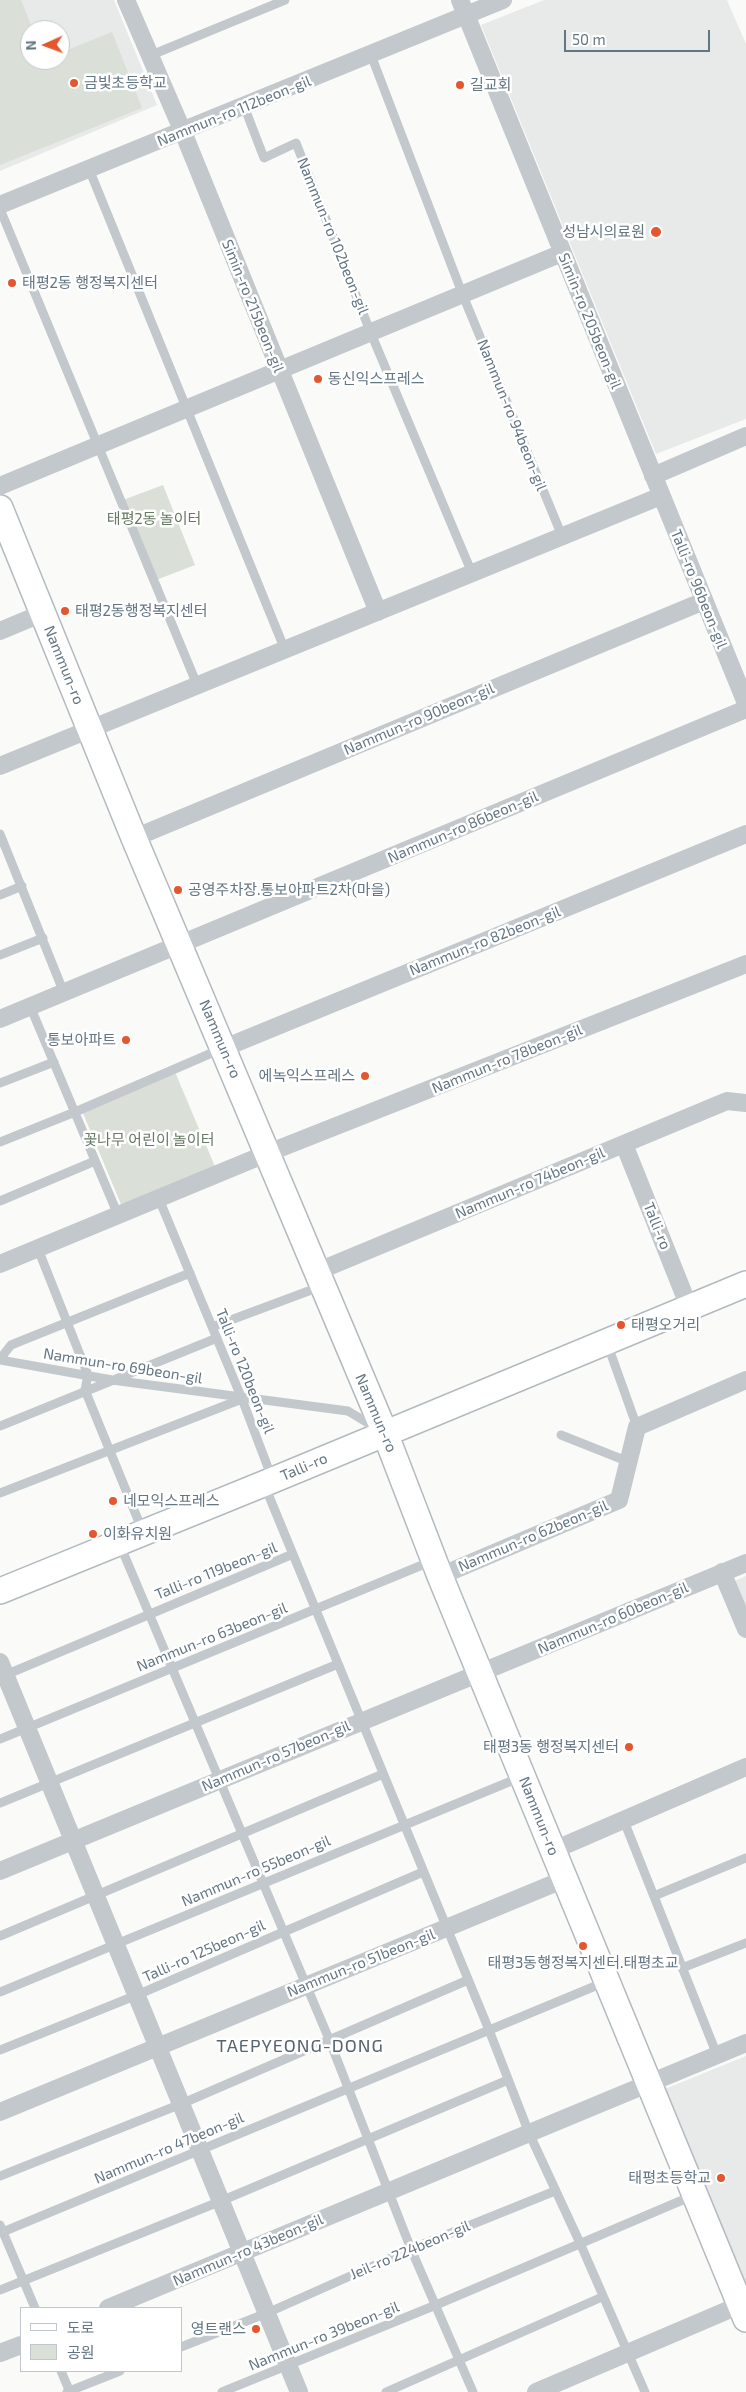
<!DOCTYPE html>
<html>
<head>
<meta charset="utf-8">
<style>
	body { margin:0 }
	#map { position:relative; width:746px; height:2392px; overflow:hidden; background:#fafaf8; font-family:"Exo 2","Noto Sans KR",sans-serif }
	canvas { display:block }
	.legend { position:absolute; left:20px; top:2307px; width:162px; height:65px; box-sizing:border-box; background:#fff; border:1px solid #c1c8cd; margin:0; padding:6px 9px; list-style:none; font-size:15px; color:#657683 }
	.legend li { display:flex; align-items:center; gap:10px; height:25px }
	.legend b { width:25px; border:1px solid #c1c8cd }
	.north { position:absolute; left:20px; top:20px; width:50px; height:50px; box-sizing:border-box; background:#fff; border:1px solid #c1c8cd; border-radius:50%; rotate:268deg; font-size:14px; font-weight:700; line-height:20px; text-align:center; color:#657683 }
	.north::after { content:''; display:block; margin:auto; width:18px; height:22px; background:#e4572e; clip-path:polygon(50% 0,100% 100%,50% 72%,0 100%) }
	.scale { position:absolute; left:564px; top:30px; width:146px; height:22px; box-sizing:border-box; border:2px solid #657683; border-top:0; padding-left:6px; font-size:15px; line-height:18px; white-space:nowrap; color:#657683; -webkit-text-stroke:4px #fff; paint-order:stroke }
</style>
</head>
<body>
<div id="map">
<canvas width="746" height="2392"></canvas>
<ul class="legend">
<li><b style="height:6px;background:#fff"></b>도로</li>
<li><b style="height:14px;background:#dadfd7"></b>공원</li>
</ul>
<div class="north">N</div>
<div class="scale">50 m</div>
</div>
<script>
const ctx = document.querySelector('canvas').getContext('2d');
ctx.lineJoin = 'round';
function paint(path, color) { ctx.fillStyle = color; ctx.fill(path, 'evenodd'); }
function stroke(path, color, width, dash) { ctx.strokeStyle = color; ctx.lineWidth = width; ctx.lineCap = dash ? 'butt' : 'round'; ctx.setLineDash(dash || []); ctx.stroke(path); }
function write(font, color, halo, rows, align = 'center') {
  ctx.font = font + ' "Exo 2","Noto Sans KR",sans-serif'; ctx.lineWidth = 5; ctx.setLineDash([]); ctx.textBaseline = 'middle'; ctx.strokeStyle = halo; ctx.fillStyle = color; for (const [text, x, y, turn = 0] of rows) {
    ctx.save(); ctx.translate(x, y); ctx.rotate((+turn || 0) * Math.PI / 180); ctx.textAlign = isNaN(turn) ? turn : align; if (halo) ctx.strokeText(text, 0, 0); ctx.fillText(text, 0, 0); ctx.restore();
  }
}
const built = new Path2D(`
	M0 0H114L157 105 0 171ZM30 30H60V60H30Z
	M544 0H727L746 44V419L656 454 481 25Z
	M746 1576V1616L732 1582Z
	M746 2056V2303L660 2091Z`);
const green = new Path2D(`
	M0 0H21L33 30H30V60H60V53L112 32 142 108 0 165Z
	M163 485 195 565 156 580 123 500Z
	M175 1072 216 1169 123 1209 82 1111Z`);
const lane = new Path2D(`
	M371 55 462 293 562 536
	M149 56 285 0
	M244 106 264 158 296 143 370 331 472 573
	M89 169 285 650
	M0 209 198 687
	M0 834 64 993
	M0 895 22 886
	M0 955 43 938
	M30 1006 118 1215
	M0 1083 54 1062
	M0 1142 75 1112 221 1049
	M159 1199 242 1399 272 1478
	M0 1201 95 1161
	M38 1249 88 1375 85 1390 143 1532
	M212 1327 322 1286
	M607 1343 637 1427
	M0 1359 11 1345 190 1273
	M0 1360 112 1380 348 1411 376 1428
	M0 1426 217 1338
	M561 1435 629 1462
	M264 1484 489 2030 529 2133 580 2243 645 2392
	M0 1493 242 1399
	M120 1545 329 2039 411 2249 473 2392
	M3 1676 293 1554
	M0 1739 432 1561
	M0 1803 338 1664
	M624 1821 717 2055
	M654 1896 746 1858
	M0 1936 383 1774
	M682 1968 746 1943
	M0 1992 521 1777
	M0 2050 137 1995 423 1872
	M0 2176 181 2104 468 1980
	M0 2225 35 2308
	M0 2233 605 1982
	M0 2290 221 2201 508 2080
	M181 2347 267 2313 411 2249 555 2191
	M61 2371 70 2392
	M67 2392 120 2371
	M222 2392 436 2305 692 2196
	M386 2392 602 2297`);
const street = new Path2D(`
	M126 0 183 132 378 612
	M460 0 746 703
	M0 205 503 0
	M653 476 746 436
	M0 486 562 253
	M0 631 43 613
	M0 766 661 496
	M134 838 704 601
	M0 1019 746 709
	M224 1048 746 834
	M624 1144 689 1307
	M0 1264 268 1153 746 964
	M316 1272 727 1101 746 1103
	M722 1572 746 1629
	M440 1576 619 1500 637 1427 746 1380
	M0 1662 299 2392
	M554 1850 746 1767
	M0 1871 746 1563
	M0 2112 565 1879
	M108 2308 746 2043
	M0 2353 21 2345
	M536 2392 740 2305`);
const secondary = new Path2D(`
	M0 508 134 838 385 1433 440 1576 746 2319
	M0 1591 273 1480 746 1284`);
const markers = [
	[74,83,5,"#e4572e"],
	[460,85,5,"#e4572e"],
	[656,232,6,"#e4572e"],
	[12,283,5,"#e4572e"],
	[318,379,5,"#e4572e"],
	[65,611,5,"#e4572e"],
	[178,890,5,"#e4572e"],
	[126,1040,5,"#e4572e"],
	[365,1076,5,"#e4572e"],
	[621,1325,5,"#e4572e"],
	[113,1501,5,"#e4572e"],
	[93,1534,5,"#e4572e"],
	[629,1747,5,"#e4572e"],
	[583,1946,5,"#e4572e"],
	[721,2178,5,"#e4572e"],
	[256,2329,5,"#e4572e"]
];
const poiNames = [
	["금빛초등학교",84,83],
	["길교회",470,85],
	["성남시의료원",645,232,"right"],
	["태평2동 행정복지센터",22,283],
	["동신익스프레스",328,379],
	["태평2동행정복지센터",75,611],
	["공영주차장.통보아파트2차(마을)",188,890],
	["통보아파트",116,1040,"right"],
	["에녹익스프레스",355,1076,"right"],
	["태평오거리",631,1325],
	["네모익스프레스",123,1501],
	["이화유치원",103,1534],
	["태평3동 행정복지센터",619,1747,"right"],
	["태평3동행정복지센터.태평초교",583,1963,"center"],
	["태평초등학교",711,2178,"right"],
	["영트랜스",246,2329,"right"]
];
const streetNames = [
	["Nammun-ro 112beon-gil",234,111,-22],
	["Nammun-ro 102beon-gil",333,236,68],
	["Simin-ro 215beon-gil",253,306,68],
	["Simin-ro 205beon-gil",590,321,68],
	["Nammun-ro 94beon-gil",512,415,68],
	["Talli-ro 96beon-gil",699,589,68],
	["Nammun-ro",64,665,68],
	["Nammun-ro 90beon-gil",419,719,-23],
	["Nammun-ro 86beon-gil",463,827,-23],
	["Nammun-ro 82beon-gil",485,941,-22],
	["Nammun-ro",220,1039,67],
	["Nammun-ro 78beon-gil",507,1059,-22],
	["Nammun-ro 74beon-gil",530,1183,-23],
	["Talli-ro",657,1226,68],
	["Nammun-ro 69beon-gil",123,1366,9],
	["Talli-ro 120beon-gil",245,1371,68],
	["Nammun-ro",376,1413,67],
	["Talli-ro",304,1467,-23],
	["Nammun-ro 62beon-gil",533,1536,-23],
	["Talli-ro 119beon-gil",216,1571,-22],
	["Nammun-ro 60beon-gil",613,1618,-23],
	["Nammun-ro 63beon-gil",212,1637,-22],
	["Nammun-ro 57beon-gil",276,1756,-23],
	["Nammun-ro",539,1816,68],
	["Nammun-ro 55beon-gil",256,1871,-23],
	["Talli-ro 125beon-gil",204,1951,-24],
	["Nammun-ro 51beon-gil",361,1963,-22],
	["Nammun-ro 47beon-gil",169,2148,-23],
	["Nammun-ro 43beon-gil",248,2250,-23],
	["Jeil-ro 224beon-gil",410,2250,-23],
	["Nammun-ro 39beon-gil",324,2336,-22]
];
const parkNames = [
	["태평2동 놀이터",154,519],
	["꽃나무 어린이 놀이터",149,1140]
];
const quarterNames = [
	["TAEPYEONG-DONG",300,2046]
];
paint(built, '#e8e9e9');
paint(green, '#dadfd7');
stroke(secondary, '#b3babf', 28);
stroke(lane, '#c3c8cc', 9);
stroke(street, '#c3c8cc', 18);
stroke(secondary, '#fff', 25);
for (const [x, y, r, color] of markers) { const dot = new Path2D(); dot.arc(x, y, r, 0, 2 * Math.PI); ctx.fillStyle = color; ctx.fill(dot); stroke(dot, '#fff', 2); }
write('15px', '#657683', '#fff', poiNames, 'left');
write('15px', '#657683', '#fff', streetNames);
write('15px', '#687a64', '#fff', parkNames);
ctx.letterSpacing = '1px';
write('18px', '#57646e', '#fff', quarterNames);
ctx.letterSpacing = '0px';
</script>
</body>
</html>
